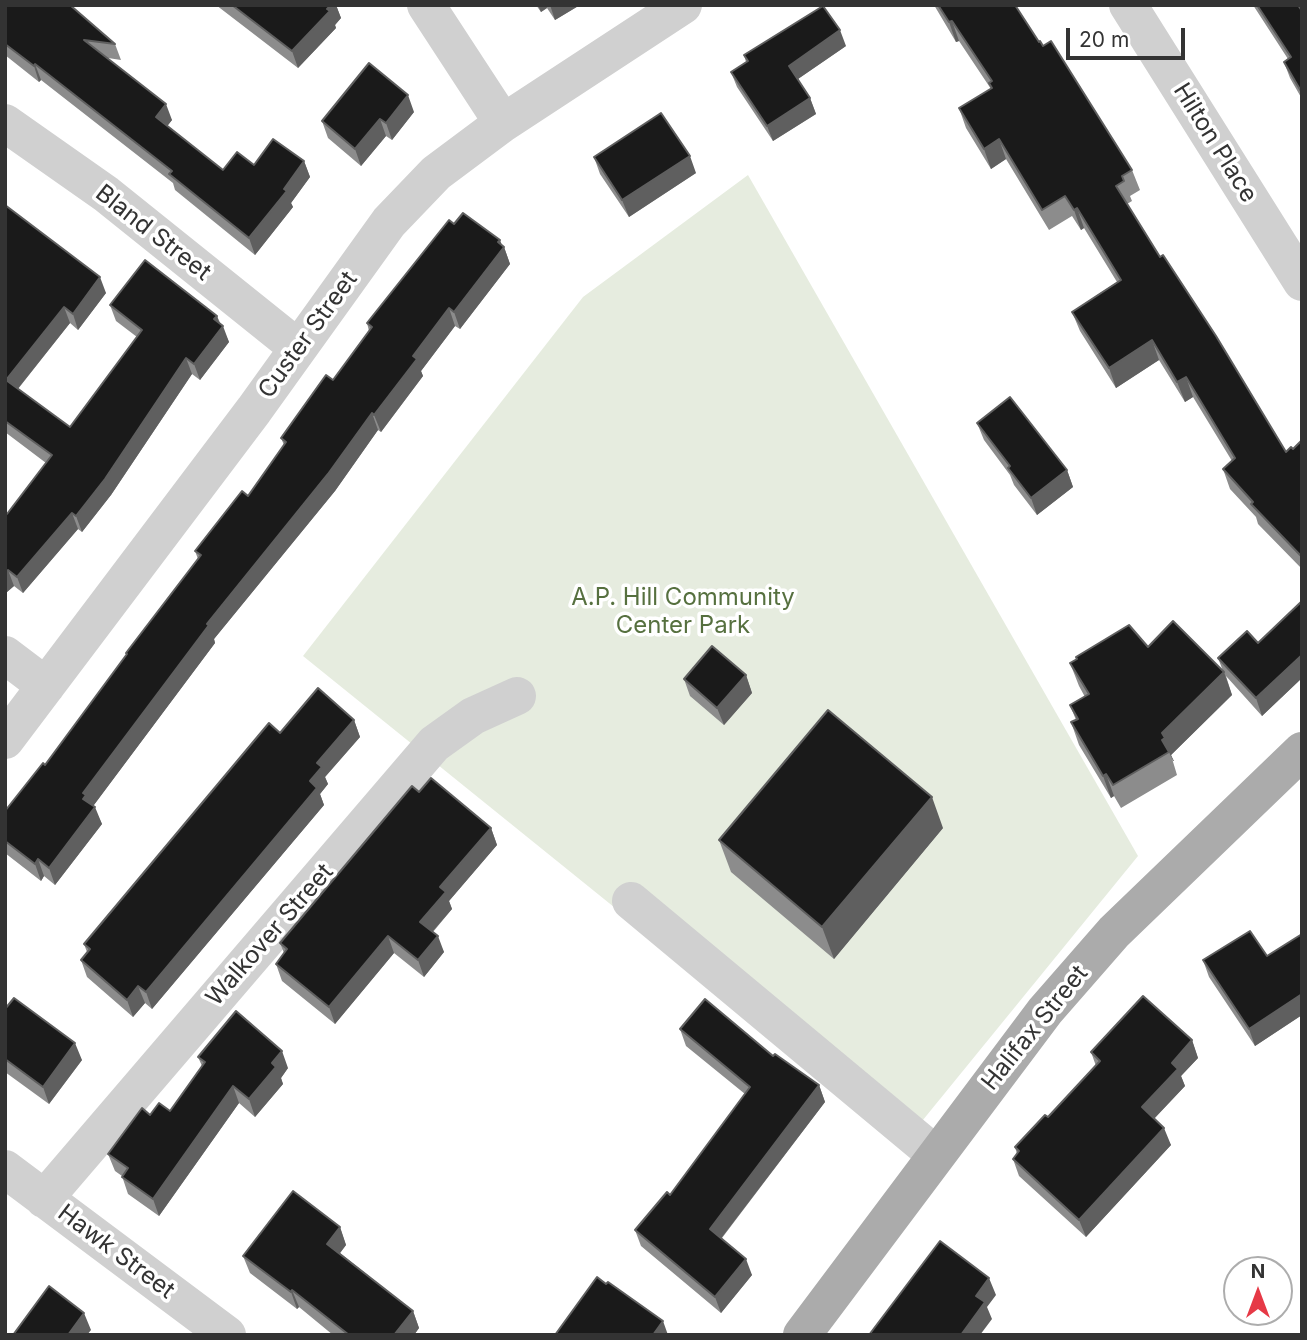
<!DOCTYPE html>
<html>
<head>
<meta charset="utf-8">
<style>
	body { margin:0 }
	#map { position:relative; width:1307px; height:1340px; overflow:hidden; background:#fff; font-family:Inter,sans-serif }
	canvas { display:block }
	.frame { position:absolute; inset:0; border:7px solid #333; pointer-events:none }
	.north { position:absolute; left:1223px; top:1256px; width:70px; height:70px; box-sizing:border-box; background:#fff; border:2px solid #adadad; border-radius:50%; rotate:0deg; font-size:19px; font-weight:700; line-height:28px; text-align:center; color:#333 }
	.north::after { content:''; display:block; margin:auto; width:24px; height:32px; background:#e63946; clip-path:polygon(50% 0,100% 100%,50% 72%,0 100%) }
	.scale { position:absolute; left:1066px; top:28px; width:119px; height:32px; box-sizing:border-box; border:4px solid #333; border-top:0; padding-left:9px; font-size:21px; line-height:24px; white-space:nowrap; color:#333; -webkit-text-stroke:5px #fff; paint-order:stroke }
</style>
</head>
<body>
<div id="map">
<canvas width="1307" height="1340"></canvas>
<div class="frame"></div>
<div class="north">N</div>
<div class="scale">20 m</div>
</div>
<script>
const ctx = document.querySelector('canvas').getContext('2d');
ctx.lineJoin = 'round';
function paint(path, color) { ctx.fillStyle = color; ctx.fill(path, 'evenodd'); }
function stroke(path, color, width, dash) { ctx.strokeStyle = color; ctx.lineWidth = width; ctx.lineCap = dash ? 'butt' : 'round'; ctx.setLineDash(dash || []); ctx.stroke(path); }
function write(font, color, halo, rows, align = 'center') {
  ctx.font = font + ' Inter,sans-serif'; ctx.lineWidth = 7; ctx.setLineDash([]); ctx.textBaseline = 'middle'; ctx.strokeStyle = halo; ctx.fillStyle = color; for (const [text, x, y, turn = 0] of rows) {
    ctx.save(); ctx.translate(x, y); ctx.rotate((+turn || 0) * Math.PI / 180); ctx.textAlign = isNaN(turn) ? turn : align; if (halo) ctx.strokeText(text, 0, 0); ctx.fillText(text, 0, 0); ctx.restore();
  }
}
const green = new Path2D(`
	M748 175 1138 856 905 1142 303 656 583 297Z`);
const minor = new Path2D(`
	M426 5 503 123
	M1128 5 1302 282
	M5 123 106 194 298 348
	M5 655 46 686
	M5 740 254 410 389 222 436 173 503 123 683 5
	M631 901 936 1155
	M5 1169 227 1335
	M44 1199 434 744 473 716 517 696`);
const major = new Path2D(`
	M802 1335 1045 1011 1114 932 1302 751`);
const wall = new Path2D(`
	M5 5 115 44 121 60 108 58 172 120 167 126 223 170 254 165 304 161 310 177 291 203 293 207 255 255 175 190 173 183 41 80 39 82 5 55Z
	M216 5H336L341 18 335 25 336 28 298 68Z
	M536 5H580L555 20 547 8 541 12Z
	M934 5H1015L1039 42 1132 170 1140 190 1130 196 1132 201 1127 204 1160 257 1286 452 1293 449 1302 440V569L1258 524 1256 517 1230 489 1223 469 1232 461 1193 397 1185 402 1159 360 1116 388 1080 331 1072 312 1117 282 1084 228 1081 230 1072 216 1049 230 1006 159 991 169 966 128 959 108 991 89 959 41 956 42Z
	M1253 5H1302L1300 8 1302 11V99L1290 78 1284 62 1288 59Z
	M846 46 798 79 810 98 816 114 773 141 737 87 731 72 746 62 744 55Z
	M414 112 392 140 386 136 361 166 328 138 322 121Z
	M594 157 696 173 629 217 600 174Z
	M5 205 106 293 78 330 70 323 18 389 70 427 137 337 116 321 110 305 217 316 229 342 200 380 192 374 111 495 82 532 78 529 23 593 14 586 7 592 5 591V513L7 514 46 463 5 432Z
	M454 224 501 245 504 247 510 264 460 329 455 326 421 371 423 376 381 432 378 430 335 491 214 639 215 643 93 806 102 824 55 885 44 876 41 881 5 853V811L45 765 126 655V653L198 559 195 551 248 496 284 445 281 438 333 380 369 331 367 323Z
	M977 423 1067 470 1073 487 1037 515 1014 485 1010 475 984 440Z
	M1302 601V678L1262 716 1226 676 1232 695 1171 755 1177 775 1121 808 1114 796 1111 798 1079 745 1071 722 1076 720 1070 705 1085 697 1079 686 1070 663 1148 647 1223 671 1218 658 1258 643Z
	M746 675 752 693 724 725 690 696 684 679Z
	M354 720 360 737 325 777 328 784 320 794 324 805 152 1009 145 1003 133 1017 87 977 81 960 87 952 84 944 280 733Z
	M419 792 491 828 497 845 449 901 452 909 433 932 444 952 424 977 394 953 335 1024 282 981 276 964 284 953 280 943Z
	M943 828 834 959 731 872 719 840Z
	M1302 934V1015L1255 1046 1209 977 1203 960 1267 956Z
	M5 1009 82 1060 49 1104 5 1072Z
	M680 1029 773 1056 819 1085 825 1102 722 1238 752 1275 721 1313 641 1246 635 1230 670 1195 745 1094 686 1046Z
	M1192 1040 1198 1058 1181 1076 1185 1086 1154 1119 1171 1145 1086 1237 1019 1176 1013 1159 1017 1154 1015 1147 1048 1117 1096 1066 1091 1052Z
	M198 1057 288 1068 281 1078 283 1084 255 1117 239 1103 159 1216 128 1194 122 1176 115 1171 108 1154 170 1111 202 1066Z
	M340 1227 346 1245 340 1253 413 1311 419 1328 414 1335H333L299 1307 297 1309 250 1273 243 1256Z`);
const shadedWall = new Path2D(`
	M331 5H336L341 18 335 25 336 28 298 68 292 51Z
	M538 5H546L547 8 541 12Z
	M550 5H580L555 20Z
	M952 21 959 41 956 42 949 22Z
	M840 30 846 46 795 81 789 66Z
	M35 64 41 80 39 82 34 66Z
	M408 95 414 112 392 140 386 123Z
	M810 98 816 114 773 141 767 126Z
	M166 104 172 120 162 133 156 117Z
	M380 119 386 136 361 166 355 149Z
	M999 139 1006 159 991 169 984 149Z
	M690 156 696 173 629 217 622 200Z
	M304 161 310 177 291 203 293 207 255 255 249 238Z
	M1077 208 1084 228 1081 230 1074 210Z
	M500 240 503 248 504 247 510 264 460 329 454 312Z
	M100 277 106 293 78 330 73 314Z
	M64 307 70 323 12 396 6 380Z
	M449 308 455 326 421 371 423 376 381 432 374 415 413 356Z
	M217 316 221 328 223 326 229 342 200 380 194 364 214 319Z
	M1152 340 1159 360 1116 388 1109 368Z
	M186 358 192 374 111 495 82 532 76 516Z
	M1186 377 1193 397 1185 402 1177 382Z
	M372 413 378 430 335 491 214 639 215 643 91 809 95 807 102 824 55 885 49 868 83 799V793L207 624Z
	M1067 470 1073 487 1037 515 1031 498Z
	M72 513 78 529 23 593 17 577Z
	M8 570 14 586 7 592 5 587V572Z
	M1302 655V678L1262 716 1256 698Z
	M1224 672 1232 695 1171 755 1174 761H1173L1169 752 1162 740V733Z
	M746 675 752 693 724 725 717 708Z
	M354 720 360 737 325 777 328 784 320 794 324 805 152 1009 146 992 310 781 317 763Z
	M1106 774 1114 796 1111 798 1103 776Z
	M932 797 943 828 834 959 822 927Z
	M491 828 497 845 449 901 452 909 426 939 420 922 440 887Z
	M38 859 44 876 41 881 35 864Z
	M388 936 394 953 335 1024 329 1007Z
	M438 936 444 952 424 977 418 960Z
	M138 986 145 1003 133 1017 127 1000Z
	M1302 994V1015L1255 1046 1249 1029Z
	M1192 1040 1198 1058 1181 1076 1185 1086 1148 1125 1142 1107 1172 1063Z
	M75 1043 82 1060 49 1104 43 1087Z
	M282 1051 288 1068 281 1078 283 1084 255 1117 249 1099 272 1063Z
	M819 1085 825 1102 716 1245 710 1229Z
	M233 1086 239 1103 159 1216 153 1199Z
	M1164 1128 1171 1145 1086 1237 1079 1220Z
	M340 1227 346 1245 334 1261 327 1244Z
	M746 1259 752 1275 721 1313 715 1297Z
	M989 1278 996 1295 987 1307 992 1319 980 1335H961L976 1296Z
	M292 1290 299 1307 297 1309 291 1292Z
	M413 1311 419 1328 414 1335H394Z
	M84 1313 91 1330 87 1335H68Z
	M663 1321 668 1335H653Z`);
const building = new Path2D(`
	M5 5H70L115 44 84 40 166 104 156 117 223 170 237 152 254 165 273 139 304 161 284 189 287 191 249 238 169 174 172 171 35 64 34 66 5 44Z
	M232 5H331L327 9 330 11 292 51Z
	M938 5H1015L1039 42 1040 41 1043 46 1051 41 1132 170 1122 176 1124 181 1116 186 1160 257 1163 255 1216 336 1286 452 1291 447 1293 449 1302 440V557L1251 504 1253 502 1223 469 1235 458 1186 377 1177 382 1152 340 1109 368 1072 312 1121 280 1077 208 1074 210 1065 196 1042 210 999 139 984 149 959 108 992 88 989 83 992 81 952 21 949 22Z
	M1257 5H1298L1302 11V93L1284 62 1291 57Z
	M823 6 840 30 789 66 810 98 767 126 731 72 748 61 744 55Z
	M369 63 408 95 386 123 380 119 355 149 322 121Z
	M661 113 690 156 622 200 594 157Z
	M5 205 100 277 73 314 64 307 6 380 70 427 142 330 110 305 145 260 217 316 214 319 223 326 194 364 186 358 105 479 76 516 72 513 17 577 8 570 5 572V513L7 514 52 455 5 421Z
	M463 213 500 240 498 242 504 247 454 312 449 308 413 356 417 359 374 415 372 413 328 474 207 624 209 625 83 793 86 795 83 799 95 807 49 868 38 859 35 864 5 841V811L43 763 45 765 127 654 126 653 201 555 195 551 242 491 248 496 286 442 281 438 326 375 333 380 372 327 367 323 449 220 454 224Z
	M1010 397 1067 470 1031 498 1008 468 1010 466 977 423Z
	M1302 601V655L1256 698 1218 658 1247 631 1258 643Z
	M1173 621 1224 672 1162 733 1165 738 1162 740 1169 752 1113 785 1106 774 1103 776 1071 722 1078 719 1070 705 1089 694 1070 663 1077 659 1076 657 1129 625 1148 647Z
	M712 646 746 675 717 708 684 679Z
	M318 688 354 720 317 763 322 767 310 781 317 788 146 992 138 986 127 1000 81 960 90 949 84 944 269 723 280 733Z
	M828 710 932 797 822 927 719 840Z
	M431 778 491 828 440 887 446 892 420 922 438 936 418 960 388 936 329 1007 276 964 287 949 280 943 412 786 419 792Z
	M1250 931 1267 956 1302 934V994L1249 1029 1203 960Z
	M1143 996 1192 1040 1172 1063 1178 1069 1142 1107 1164 1128 1079 1220 1013 1159 1019 1151 1015 1147 1045 1115 1048 1117 1100 1061 1091 1052Z
	M14 998 75 1043 43 1087 5 1059V1009Z
	M705 999 773 1056 775 1054 819 1085 710 1229 746 1259 715 1297 635 1230 667 1192 670 1195 750 1087 680 1029Z
	M236 1011 282 1051 272 1063 276 1067 249 1099 233 1086 153 1199 122 1177 128 1168 108 1154 142 1108 150 1115 159 1103 170 1111 205 1062 198 1057Z
	M293 1191 340 1227 327 1244 413 1311 394 1335H349L292 1290 291 1292 243 1256Z
	M940 1241 989 1278 976 1296 985 1302 961 1335H869Z
	M597 1277 606 1284 608 1282 663 1321 653 1335H555Z
	M49 1286 84 1313 68 1335H13Z`);
const streetNames = [
	["Hilton Place",1215,143,58],
	["Bland Street",153,233,38],
	["Custer Street",308,335,-54],
	["Walkover Street",270,935,-49],
	["Halifax Street",1035,1028,-51],
	["Hawk Street",116,1252,37]
];
const parkNames = [
	["A.P. Hill Community",683,598],
	["Center Park",683,626]
];
paint(green, '#e6ecdf');
stroke(minor, '#d0d0d0', 38);
stroke(major, '#ababab', 38);
paint(wall, '#8c8c8c');
paint(shadedWall, '#5f5f5f');
paint(building, '#1a1a1a');
stroke(building, '#5f5f5f', 2);
write('24px', '#333', '#fff', streetNames);
write('24px', '#56703f', '#fff', parkNames);
</script>
</body>
</html>
